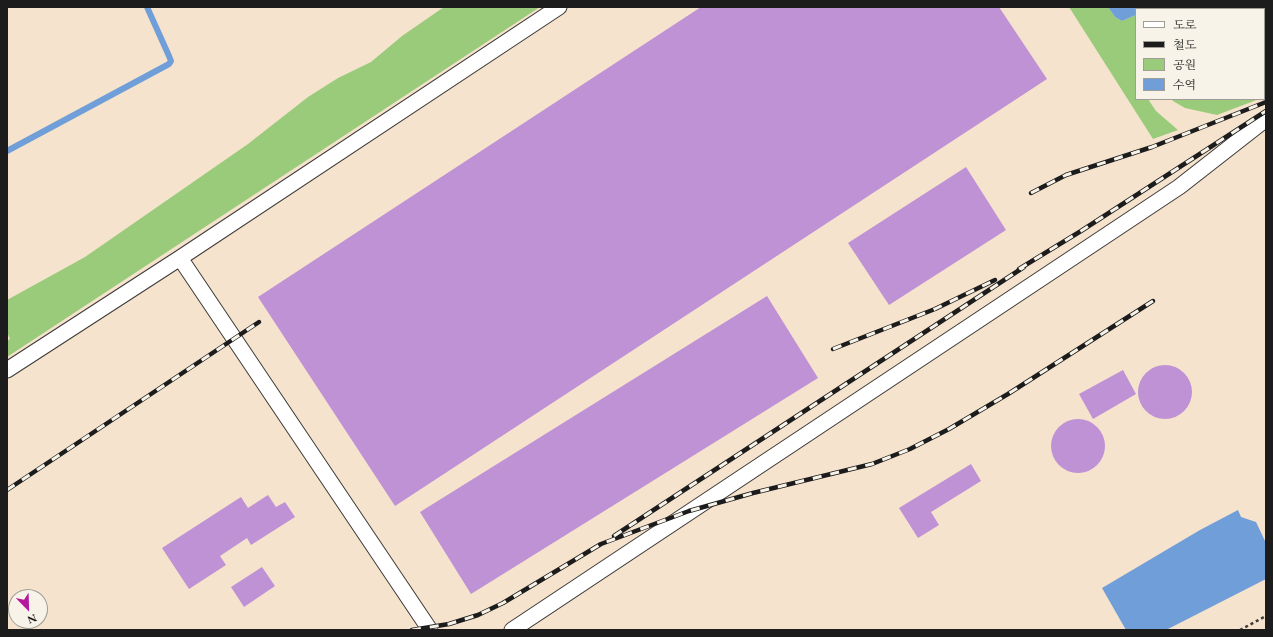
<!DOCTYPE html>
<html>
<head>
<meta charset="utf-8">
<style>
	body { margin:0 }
	#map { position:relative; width:1273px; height:637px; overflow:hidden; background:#f5e3cd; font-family:"EB Garamond","Noto Serif KR",serif }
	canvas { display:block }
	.frame { position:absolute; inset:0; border:8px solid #1c1c1c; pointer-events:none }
	.legend { position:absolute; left:1135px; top:8px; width:130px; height:92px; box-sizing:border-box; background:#f7f3e8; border:1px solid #9f9d96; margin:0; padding:5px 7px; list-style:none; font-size:12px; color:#1c1c1c }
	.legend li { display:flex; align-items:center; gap:8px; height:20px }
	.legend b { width:20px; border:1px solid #9f9d96 }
	.north { position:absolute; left:8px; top:589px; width:40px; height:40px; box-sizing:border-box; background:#f7f3e8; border:1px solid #9f9d96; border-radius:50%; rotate:157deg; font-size:11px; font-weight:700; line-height:16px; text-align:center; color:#1c1c1c }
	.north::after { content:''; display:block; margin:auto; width:14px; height:18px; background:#b5179e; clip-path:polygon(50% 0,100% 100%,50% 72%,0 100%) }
</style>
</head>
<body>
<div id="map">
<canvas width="1273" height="637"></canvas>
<div class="frame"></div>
<ul class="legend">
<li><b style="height:5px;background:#fff"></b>도로</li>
<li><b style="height:5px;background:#1c1c1c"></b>철도</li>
<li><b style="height:11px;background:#99cb7b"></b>공원</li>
<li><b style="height:11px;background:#709ed8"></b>수역</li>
</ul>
<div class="north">N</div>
</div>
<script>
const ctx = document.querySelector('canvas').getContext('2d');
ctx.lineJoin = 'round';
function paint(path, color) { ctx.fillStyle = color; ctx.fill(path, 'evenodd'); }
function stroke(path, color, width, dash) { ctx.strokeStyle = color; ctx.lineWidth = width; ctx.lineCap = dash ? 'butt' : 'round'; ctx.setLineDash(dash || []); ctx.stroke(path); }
const green = new Path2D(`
	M444 7H540L7 357V341L10 339 7 332V300L85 257 248 144 308 97 338 78 371 62 402 36Z
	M1069 7H1108L1115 17 1122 21 1136 15V99H1148L1156 111 1178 130 1153 139Z
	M1240 7H1266V97H1264V9H1241Z
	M1172 99H1259L1217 115 1185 108 1173 101Z`);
const water = new Path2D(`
	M1108 7H1154L1150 9H1136V15L1122 21 1115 17Z
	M1238 510 1241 517 1256 522 1266 543V579L1166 630H1126L1102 588 1200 530Z`);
const stream = new Path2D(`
	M7 151 169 64 171 61 169 56 147 7`);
const building = new Path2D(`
	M701 7H999L1047 79 395 506 258 297Z
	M966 167 1006 230 889 305 848 243Z
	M767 296 818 378 471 594 420 512Z
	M1138 392a27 27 0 1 1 54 0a27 27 0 1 1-54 0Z
	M1123 370 1136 394 1093 419 1079 394Z
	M1051 446a27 27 0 1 1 54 0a27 27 0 1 1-54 0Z
	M971 464 981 481 931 512 939 525 918 538 899 508Z
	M268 495 276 507 285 502 295 517 251 545 247 538 220 556 226 565 189 589 162 548 241 497 248 508Z
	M262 567 275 586 244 607 231 587Z`);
const path = new Path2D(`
	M1240 630 1266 616`);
const minor = new Path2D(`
	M180 258 430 630
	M7 370 180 258 559 7
	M512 630 1179 187 1266 119`);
const rail = new Path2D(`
	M1031 193 1066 175 1152 147 1266 102
	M1019 269 1081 231 1266 111
	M833 349 935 309 995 280
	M7 490 259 322
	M614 536 1024 267
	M412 630 449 624 478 615 503 603 601 544 689 511 753 493 872 464 910 449 949 429 1008 394 1153 301`);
paint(green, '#99cb7b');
paint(water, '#709ed8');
stroke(stream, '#709ed8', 6);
paint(building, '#bf91d5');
stroke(minor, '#3d3a37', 17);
stroke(path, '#3d3a37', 2.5, [3, 3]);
stroke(minor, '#fff', 15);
stroke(rail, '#1c1c1c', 4.5);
stroke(rail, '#f7f3e8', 3, [9]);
</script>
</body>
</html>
